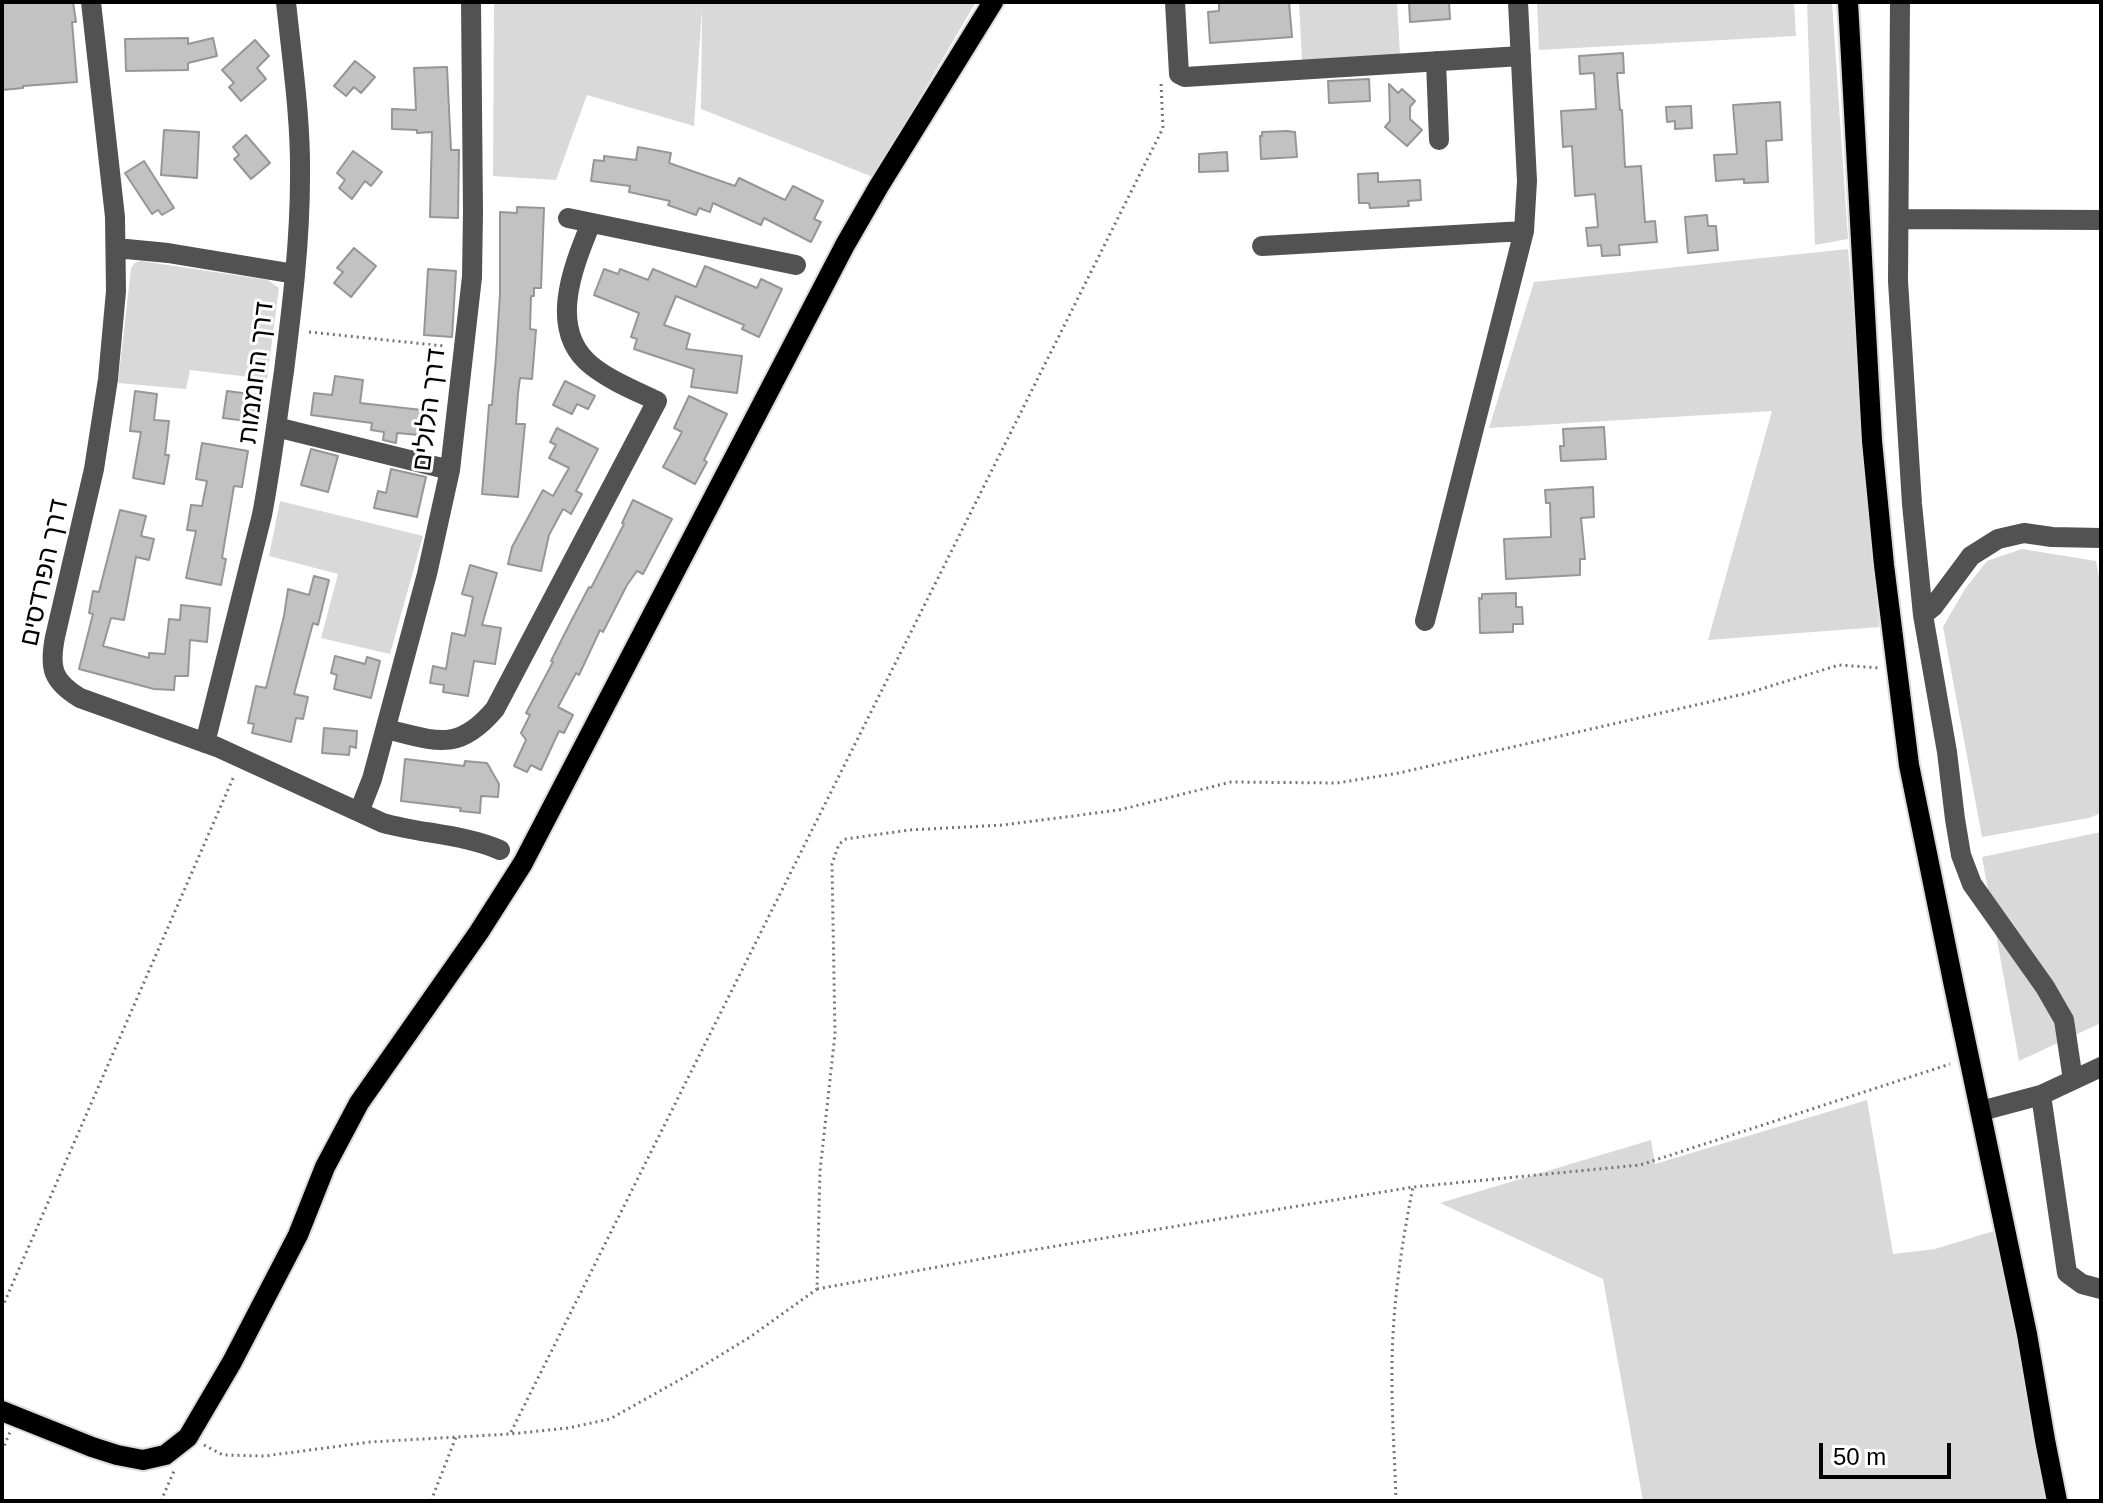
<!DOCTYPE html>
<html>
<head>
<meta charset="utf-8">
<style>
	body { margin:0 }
	#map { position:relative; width:2103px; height:1503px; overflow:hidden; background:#fff; font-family:Arial,sans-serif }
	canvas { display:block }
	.frame { position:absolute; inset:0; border:4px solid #000; pointer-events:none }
	.scale { position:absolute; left:1819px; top:1443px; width:132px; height:36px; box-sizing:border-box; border:4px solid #000; border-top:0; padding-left:10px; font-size:24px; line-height:28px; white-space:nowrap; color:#000; -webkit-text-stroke:6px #fff; paint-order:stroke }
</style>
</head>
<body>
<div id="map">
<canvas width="2103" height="1503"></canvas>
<div class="frame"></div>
<div class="scale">50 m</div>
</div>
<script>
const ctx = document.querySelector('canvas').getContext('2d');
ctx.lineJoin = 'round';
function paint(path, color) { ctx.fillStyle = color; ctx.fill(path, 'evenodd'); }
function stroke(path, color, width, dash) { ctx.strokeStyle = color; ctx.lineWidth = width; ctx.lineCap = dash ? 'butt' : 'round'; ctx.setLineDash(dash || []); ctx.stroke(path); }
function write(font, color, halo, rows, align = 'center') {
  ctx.font = font + ' Arial,"Noto Sans Hebrew",sans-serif'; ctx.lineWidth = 6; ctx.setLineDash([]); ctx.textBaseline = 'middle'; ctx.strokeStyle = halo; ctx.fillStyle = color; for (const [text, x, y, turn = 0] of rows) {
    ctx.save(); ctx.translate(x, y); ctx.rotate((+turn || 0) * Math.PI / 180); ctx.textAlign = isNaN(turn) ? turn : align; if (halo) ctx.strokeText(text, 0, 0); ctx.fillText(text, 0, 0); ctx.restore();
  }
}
const green = new Path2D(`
	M494 2H976L873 177 701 109 702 9 694 126 587 95 556 180 493 176Z
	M1299 2H1397L1400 55 1302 60Z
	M1537 2H1794L1796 36 1539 50Z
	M1807 2H1832L1848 239 1815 245Z
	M1848 249 1879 627 1708 640 1772 411 1489 428 1534 282Z
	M141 261 268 280 279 288 267 379 190 370 186 389 118 383 131 268 135 263Z
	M280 501 423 536 390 654 321 638 338 574 269 556Z
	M2022 549 2096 561 2101 589V813L2089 818 1982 837 1943 627 1965 589 1987 561Z
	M2101 832V1023L2019 1061 1982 857Z
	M1867 1100 1893 1254 1935 1249 1997 1230 2056 1501H1643L1603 1279 1440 1203 1651 1140 1655 1164Z`);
const building = new Path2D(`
	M2 2H73L76 22H72L77 82 23 86V88L2 90Z
	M1219 2H1289L1292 37 1210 43 1208 12 1219 11Z
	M1409 2H1449L1450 19 1410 22Z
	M188 38V44L213 38 217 56 188 63V70L126 71 125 39Z
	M255 40 269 56 257 68 266 79 241 101 229 87 234 83 222 70Z
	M1623 53 1624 73H1617L1620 110H1622L1625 167 1641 166 1645 222 1655 221 1657 242 1619 245 1620 255 1602 256 1601 245 1588 246 1586 228 1598 227 1595 194 1575 196 1572 146 1563 147 1561 111 1596 109 1594 73 1580 74 1579 56Z
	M355 61 375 77 361 93 354 87 346 96 334 86Z
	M447 67 451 150H459L458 218 430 217 432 132 417 133V130L392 129V109L416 110 414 68Z
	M1369 79 1370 101 1329 103 1328 81Z
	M1389 84 1398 93 1402 89 1415 101 1410 107V119L1422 130 1407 146 1385 127 1390 121Z
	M1780 102 1782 140 1766 141 1768 182 1744 183V179L1716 181 1714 155 1737 154 1733 105Z
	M1691 106 1692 128 1675 129V121L1667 122 1666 107Z
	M164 130 199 132 197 178 161 175Z
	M1287 131 1295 132 1297 157 1261 159 1260 136H1262V132Z
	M246 135 270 163 251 179 234 159 239 155 233 147Z
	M638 147 671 153 669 163 735 186 739 178 785 200 793 186 823 201 814 219 821 222 811 242 764 218 761 225 713 203 710 212 699 208 696 215 668 205 670 201 629 192 630 186 591 181 594 160 604 161V156L636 160Z
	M353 151 382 172 371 186 365 181 352 199 339 188 345 180 337 173Z
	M1227 152 1228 171 1199 172V154Z
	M144 161 174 208 162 215 158 210 152 214 125 173Z
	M1378 173V182L1420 180 1421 200 1408 201 1409 206 1370 208 1369 203H1359L1358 174Z
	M517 207 544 208 541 288H534V296H531L530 329 536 330 532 379 520 378 518 393 516 424H525L518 497 482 494 489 405H492L496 357 500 294V212L517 213Z
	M1707 215 1708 226H1716L1718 250 1688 253 1685 217Z
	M354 248 376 266 351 297 334 283 343 272 337 268Z
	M705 266 757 288 761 279 782 289 759 337 742 329 744 325 676 296 664 325 690 334 686 349 742 356 737 393 691 387 694 369 634 349 637 339 631 337 639 313 594 295 604 269 618 274 620 269 648 280 653 269 696 287Z
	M428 269 456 271 452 337 424 335Z
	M335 376 363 380 360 403 422 410 419 435 397 433 396 443 383 440 384 432 371 430 372 423 311 415 314 393 332 395Z
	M565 381 595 396 588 409 577 404 572 414 553 405Z
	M135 391 157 394 154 420 169 421 165 455H169L164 484 133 478 141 432 130 431Z
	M227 391 258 395 255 422 223 418Z
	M689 396 727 414 704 460 707 462 695 484 663 467 682 432 674 428Z
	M1604 427 1606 459 1561 461 1560 446H1564L1563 429Z
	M557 428 598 449 576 491 582 494 571 514 563 509 549 535 541 571 508 564 512 547 543 490 553 496 569 468 549 458 556 445 550 442Z
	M202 443 248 451 242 487 234 486 222 558 226 559 221 585 186 578 196 531 187 530 191 505 202 506 207 481 196 479Z
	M311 449 338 456 328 492 301 485Z
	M391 469 426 477 417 517 374 508 378 491 386 493Z
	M1593 487 1594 517 1581 518 1585 559H1580V575L1506 579 1504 539 1551 537 1550 503H1546L1545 490Z
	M633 500 672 519 643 574 637 571 627 585 603 632 600 630 579 675 576 673 558 707 573 715 564 733 559 731 541 770 531 765 527 772 514 766 526 740 521 733 530 715 526 713 553 662 551 661 566 631 589 587 591 588 624 524 622 523Z
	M120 510 146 516 141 536 154 539 149 560 136 557 124 620 111 618 103 646 149 658V653L165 654 169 619 180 620 181 605 210 608 207 642 190 640 188 676H175L174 690 154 689 79 669 93 614 89 613 93 591 99 592Z
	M470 565 497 573 482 625 501 628 495 664 474 661 468 696 443 692 444 685 430 683 433 666 446 669 452 633 465 636 473 597 462 594Z
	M314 576 329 580 318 625 313 623 294 694 308 697 303 719 296 718 291 742 252 733 254 724 248 723 256 686 266 688 284 616 288 589 309 595Z
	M1516 593V607H1522L1523 624H1513V632L1480 633 1479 598 1482 599V594Z
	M335 656 365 664 367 657 380 661 371 698 334 689 337 675 331 673Z
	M324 728 357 731 356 748 350 746 349 755 322 753Z
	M405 759 464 766 465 761 487 763 499 784 498 797 481 796 480 813 460 811 461 808 401 801Z`);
const path = new Path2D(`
	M309 332 444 346
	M817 1289 1014 1253 1413 1187 1640 1165 1950 1064
	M2 1308 234 776
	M511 1432 1163 128 1161 82
	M204 1445 223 1455 265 1456 370 1442 510 1434 568 1428 610 1419 683 1378 750 1337 817 1289 820 1171 835 1034 832 864 839 844 846 839 909 830 1003 825 1119 810 1231 782 1337 783 1399 773 1748 693 1839 665 1880 668
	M2 1451 10 1432
	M161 1501 174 1471
	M431 1501 456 1437
	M1396 1501C1395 1462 1392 1423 1392 1383 1391 1318 1400 1251 1413 1187`);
const minor = new Path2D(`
	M91 2 115 217 116 291 108 379 94 469 55 637C49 668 52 681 80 698L217 747 383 823C422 834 463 834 500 850
	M1175 2 1179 74 1185 77 1521 56
	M1900 2 1898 281 1912 504 1923 615 1947 752 1955 819 1961 855 1972 884 2045 987 2064 1020 2073 1080
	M1436 61 1439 140
	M568 218 796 265
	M1899 219 2101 220
	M1262 246 1524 231
	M116 248 168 253 295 274
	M276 427 450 470
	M1923 615 1933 607 1971 556 1998 539 2024 533 2052 537 2101 538
	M1425 621 1524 231 1527 181 1518 2
	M386 729C436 741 458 753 495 709L657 401C636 391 611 381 592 366 546 330 574 265 591 223
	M205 743 262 515C271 468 277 419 284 371 292 307 300 242 300 178 301 119 292 60 286 2
	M359 812 372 779 427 574 450 470 472 277 473 211 471 2
	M2041 1095 2067 1273 2082 1284 2101 1289
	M1981 1111 2041 1095 2101 1067`);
const major = new Path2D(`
	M1848 2 1872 441 1884 565 1909 765 1954 986 2027 1334 2045 1440 2057 1501
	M2 1411 92 1447 117 1455 143 1460 165 1455 188 1437 232 1362 298 1235 325 1167 359 1103 479 932 523 863 845 245 879 186 993 2`);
const streetNames = [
	["דרך החממות",257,373,-83],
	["דרך הלולים",430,410,-83],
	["דרך הפרדסים",45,573,-78]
];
paint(green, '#d9d9d9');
paint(building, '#c2c2c2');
stroke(building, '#969696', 2);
stroke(major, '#dbdbdb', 24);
stroke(path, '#747474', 3, [2, 4]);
stroke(minor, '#525252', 20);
stroke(major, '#000', 20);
write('26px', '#000', '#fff', streetNames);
</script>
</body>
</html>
